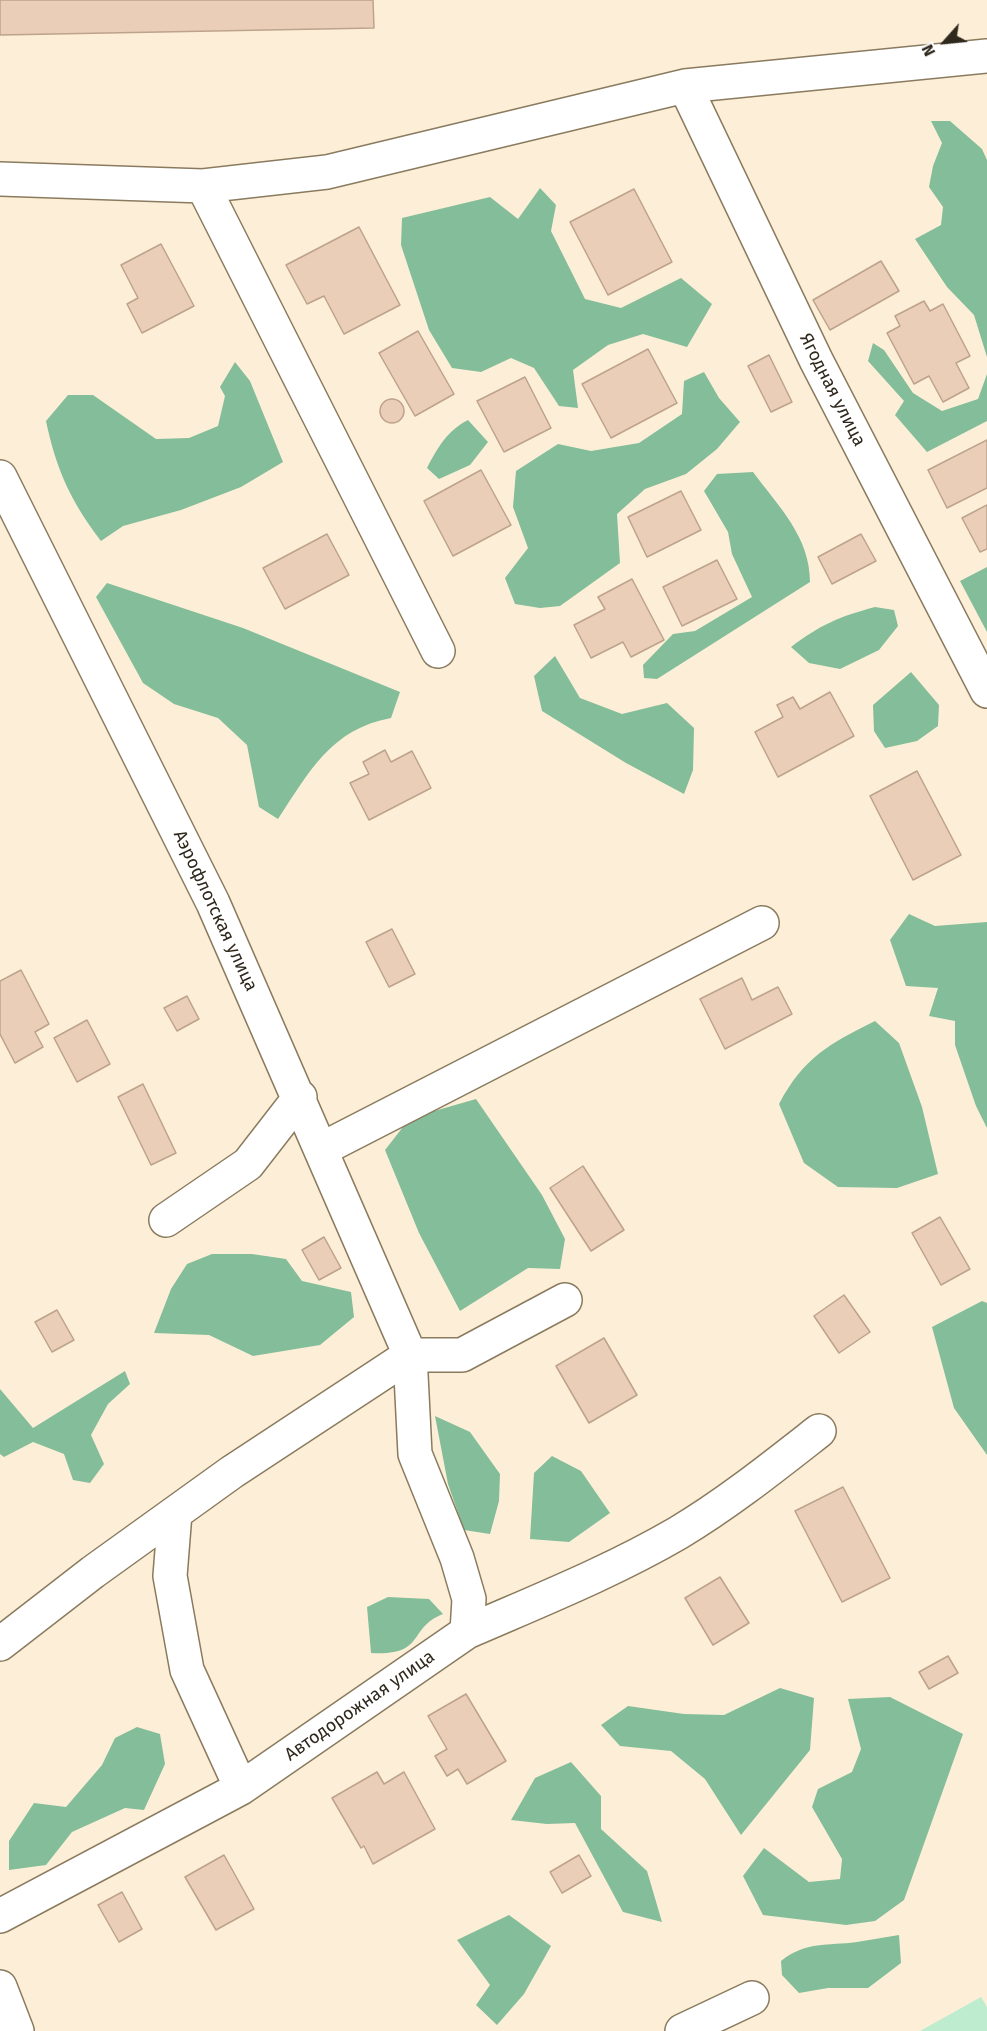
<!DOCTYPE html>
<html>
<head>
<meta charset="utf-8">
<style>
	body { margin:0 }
	#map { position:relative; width:987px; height:2031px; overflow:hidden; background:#fdefd7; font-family:"Fira Sans",sans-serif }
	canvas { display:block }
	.north { position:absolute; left:915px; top:12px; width:60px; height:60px; -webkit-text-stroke:4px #fff; paint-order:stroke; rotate:243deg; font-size:16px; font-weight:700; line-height:24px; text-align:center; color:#2f281d }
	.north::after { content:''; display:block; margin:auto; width:21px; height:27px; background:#2f281d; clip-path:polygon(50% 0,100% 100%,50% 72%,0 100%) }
</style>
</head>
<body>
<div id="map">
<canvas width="987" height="2031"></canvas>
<div class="north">N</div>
</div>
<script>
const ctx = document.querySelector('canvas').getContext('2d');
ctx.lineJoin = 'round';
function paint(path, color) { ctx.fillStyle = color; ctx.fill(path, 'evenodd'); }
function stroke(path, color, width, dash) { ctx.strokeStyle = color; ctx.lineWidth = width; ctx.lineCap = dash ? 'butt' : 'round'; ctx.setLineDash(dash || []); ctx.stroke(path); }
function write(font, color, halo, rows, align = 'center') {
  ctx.font = font + ' "Fira Sans",sans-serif'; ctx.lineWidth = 6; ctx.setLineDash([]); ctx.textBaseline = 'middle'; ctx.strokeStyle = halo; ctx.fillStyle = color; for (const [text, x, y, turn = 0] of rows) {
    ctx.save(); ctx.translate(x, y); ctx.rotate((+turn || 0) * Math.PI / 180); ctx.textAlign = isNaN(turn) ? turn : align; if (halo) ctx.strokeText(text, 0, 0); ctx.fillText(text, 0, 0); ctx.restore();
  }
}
const green = new Path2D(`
	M981 1997 987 2007V2031H920Z`);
const forest = new Path2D(`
	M931 121H950L982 149 987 160V357L974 315 947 287 915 239 941 225 943 207 929 187 933 166 942 143Z
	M540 188 556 205 551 231 585 299 621 308 681 278 712 304 687 347 643 334 608 345 573 370 578 408 559 406 534 368 511 358 481 372 452 368 429 330 401 245 402 218 490 197 518 219Z
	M873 343 884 350 913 393 942 411 978 399 987 374V421L927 452 895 415 904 401 868 361Z
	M235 362 250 381 283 462 241 487 181 510 123 526 101 541C71 502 56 469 46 421L68 395H93L156 439 189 438 218 426 225 396 220 387Z
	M704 372 719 398 740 422 717 449 686 474 645 489 617 514 620 563 560 606 540 608 515 604 505 578 528 548 513 507 516 471 558 444 591 451 639 443 682 414 684 381Z
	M468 420 488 442 470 465 439 479 427 468C438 447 447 431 468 420Z
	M753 472C779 507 810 537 810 582L657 679 644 678 643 665 673 634 695 631 752 597 732 554 728 532 704 491 717 474Z
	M987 567V632L960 581Z
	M107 583 243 628 400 692 391 718C331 729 309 772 278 819L259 807 247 745 218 718 174 704 143 683 96 597Z
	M875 607 894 610 898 626 879 650 840 669 809 663 791 647C822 624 838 617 875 607Z
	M555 656 580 698 622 714 667 703 694 728 693 770 684 794 626 763 542 711 534 676Z
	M911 672 939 705 938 726 917 741 885 748 874 731 873 705Z
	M909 914 935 926 987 922V1128L976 1106 955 1045V1021L929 1016 938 988 906 986 890 940Z
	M875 1021 899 1043 922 1107 938 1174 897 1188 838 1187 804 1163 779 1104C804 1057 829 1044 875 1021Z
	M476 1099 542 1195 565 1239 560 1269 528 1268 460 1311 419 1233 385 1150 410 1118Z
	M212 1254H252L286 1259 302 1281 351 1292 354 1317 320 1345 253 1356 209 1335 154 1333 171 1289 187 1264Z
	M982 1301 987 1303V1455L954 1408 932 1327Z
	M125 1371 130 1384 108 1404 91 1435 104 1464 90 1483 73 1480 64 1454 33 1442 4 1457 0 1454V1389L33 1428Z
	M435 1416 470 1432 500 1474 499 1501 490 1534 464 1530 448 1484Z
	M552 1456 581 1471 610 1513 569 1542 530 1539 534 1473Z
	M388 1597 429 1599 443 1614C407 1628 427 1656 371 1653L367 1607Z
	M780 1688 814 1698 810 1750 741 1835 705 1779 671 1751 620 1746 601 1725 628 1706 684 1714 724 1715Z
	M890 1697 963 1734 904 1900 875 1921 846 1925 763 1915 743 1876 764 1848 809 1882 840 1879 842 1859 812 1807 818 1789 852 1772 861 1749 848 1699Z
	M137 1727 160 1734 165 1764 144 1810 125 1808 72 1832 46 1865 9 1870V1841L34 1803 66 1807 102 1765 115 1738Z
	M571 1762 601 1796V1829L647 1871 662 1922 623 1912 575 1823 547 1824 511 1820 535 1778Z
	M509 1915 551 1946 524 1994 497 2025 476 2005 490 1985 457 1940Z
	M899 1935 901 1963 868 1988H828L799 1993 782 1975 781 1961C806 1941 827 1946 857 1942 871 1940 885 1937 899 1935Z`);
const building = new Path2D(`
	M0 0H373L374 28 0 35Z
	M634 189 672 262 608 295 570 222Z
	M359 227 400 305 344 334 324 296 307 304 286 265Z
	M161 244 194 306 142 333 127 304 138 298 121 265Z
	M881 261 899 291 830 330 813 300Z
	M924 301 930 311 943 304 970 356 956 363 969 388 943 402 929 376 914 384 887 333 900 326 895 316Z
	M418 331 454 394 415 416 379 353Z
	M648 349 677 403 611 438 582 384Z
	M769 355 792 402 771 412 748 366Z
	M525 377 551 428 504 452 477 401Z
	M380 411a12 12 0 1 1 24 0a12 12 0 1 1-24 0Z
	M987 440V488L947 508 928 470Z
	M481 470 511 525 453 556 424 501Z
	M681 491 701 530 647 557 628 517Z
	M987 505V549L980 552 962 518Z
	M327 534 349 575 285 609 263 568Z
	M861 534 876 561 832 584 818 557Z
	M717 560 737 599 682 626 663 587Z
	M632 579 664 640 631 657 623 642 591 658 574 625 605 609 598 597Z
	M830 692 854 736 778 777 755 732 783 717 777 705 793 697 800 709Z
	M385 750 391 762 412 751 431 788 369 820 350 783 369 774 363 762Z
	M917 771 961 855 913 880 870 796Z
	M392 929 415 974 389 987 366 942Z
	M21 970 49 1024 35 1032 43 1047 15 1063 0 1034V981Z
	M742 978 752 1000 778 987 792 1014 725 1049 700 999Z
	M187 996 199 1019 177 1031 164 1008Z
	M87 1020 110 1064 77 1082 54 1038Z
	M143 1084 176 1153 151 1165 118 1097Z
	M583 1166 624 1230 591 1251 550 1188Z
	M940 1217 970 1269 941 1285 912 1233Z
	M324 1237 341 1268 319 1280 302 1250Z
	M844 1295 870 1332 839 1353 814 1316Z
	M57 1310 74 1340 52 1352 35 1322Z
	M604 1338 637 1395 589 1423 556 1366Z
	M843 1487 890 1578 842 1602 795 1511Z
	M720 1577 749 1623 713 1645 685 1598Z
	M948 1656 958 1673 929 1689 919 1672Z
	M466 1694 506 1761 467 1784 458 1769 447 1776 435 1756 447 1749 428 1716Z
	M377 1772 384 1784 404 1772 435 1829 373 1864 364 1846 361 1848 332 1798Z
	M224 1855 254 1909 216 1930 185 1877Z
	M579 1855 591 1876 562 1893 550 1872Z
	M122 1892 142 1929 119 1942 98 1905Z`);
const minor = new Path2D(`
	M685 86 816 360 987 691
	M0 179 203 186 327 172 685 86 987 56
	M203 186 438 651
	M0 477 213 903 410 1355 415 1454 457 1558 469 1599 467 1632 241 1788 0 1916
	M322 1149 762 923
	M166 1220 248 1164 300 1097
	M175 1513 170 1576 187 1670 241 1788
	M467 1632C538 1601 611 1572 678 1533 728 1503 773 1467 819 1431
	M0 1644 93 1572 232 1472 410 1355H462L565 1300
	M0 1987 17 2031
	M682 2031 752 1998`);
const streetNames = [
	["Ягодная улица",832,390,63],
	["Аэрофлотская улица",215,911,65],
	["Автодорожная улица",360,1706,-35]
];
paint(green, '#bdecce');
paint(forest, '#83bd99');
paint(building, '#ebceb8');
stroke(building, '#bda28c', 1.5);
stroke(minor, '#8a7b5f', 36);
stroke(minor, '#fff', 33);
write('18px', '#2f281d', '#fff', streetNames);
</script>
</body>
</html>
